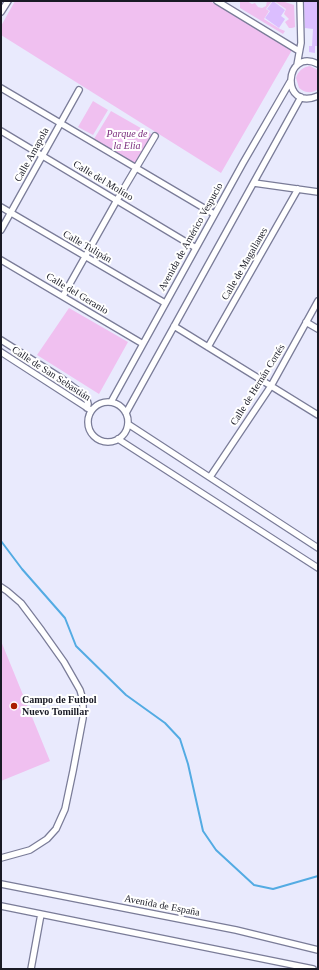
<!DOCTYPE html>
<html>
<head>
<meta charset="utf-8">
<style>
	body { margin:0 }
	#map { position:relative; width:319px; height:970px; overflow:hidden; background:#e9eafd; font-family:Georgia,serif }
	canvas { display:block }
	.frame { position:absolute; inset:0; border:2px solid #191a25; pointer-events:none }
</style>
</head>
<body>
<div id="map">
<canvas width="319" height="970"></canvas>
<div class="frame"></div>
</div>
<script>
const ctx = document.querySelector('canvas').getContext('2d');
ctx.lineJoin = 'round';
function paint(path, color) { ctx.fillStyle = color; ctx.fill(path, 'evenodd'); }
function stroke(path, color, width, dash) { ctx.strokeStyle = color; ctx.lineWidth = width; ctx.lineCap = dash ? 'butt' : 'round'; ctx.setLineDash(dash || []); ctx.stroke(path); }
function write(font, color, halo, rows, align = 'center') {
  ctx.font = font + ' Georgia,serif'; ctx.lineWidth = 4; ctx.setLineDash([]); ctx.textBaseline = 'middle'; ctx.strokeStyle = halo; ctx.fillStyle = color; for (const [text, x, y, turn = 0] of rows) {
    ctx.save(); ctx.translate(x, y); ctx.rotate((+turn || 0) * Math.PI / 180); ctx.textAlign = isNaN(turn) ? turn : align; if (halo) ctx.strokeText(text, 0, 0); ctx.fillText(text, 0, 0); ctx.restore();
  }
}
const green = new Path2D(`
	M15 1H210L292 50 221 173 1 35V26Z
	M240 1H247L252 4 255 3 258 7 262 8 266 6 267 1H272L266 9 269 11 264 19 280 29 285 31 283 34 240 8Z
	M274 1H282L294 5 295 27 292 28H289L285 22 289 19 284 14 286 9Z
	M310 66 318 70V89C312 94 305 93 299 88L296 78C298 71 303 67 310 66Z
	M93 101 108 110 93 135 78 127Z
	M111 111 153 135 135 164 94 139Z
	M69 308 128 342 99 394 37 355Z
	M1 641 50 761 1 781Z`);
const stream = new Path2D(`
	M1 541 22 569 65 618 76 646 126 695 165 723 180 739 188 764 203 831 216 850 254 885 273 889 318 876`);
const building = new Path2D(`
	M273 1 285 10 281 16 285 19 279 28 265 18 270 11 267 9Z
	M304 1H318V46H315V53L309 52V46H312L313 29 305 28Z`);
const street = new Path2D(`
	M217 1 299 51
	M1 12 8 1
	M318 64C284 47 280 112 318 96
	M297 65 301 43 300 1
	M1 88 214 214
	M1 131 196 248
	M254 183 318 192
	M1 207 165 303
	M1 230 79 90
	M1 260 143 344
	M63 296 117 200 155 136
	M306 322 318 329
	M174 326 318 415
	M1 340 61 378 77 390 87 400 88 404 87 408
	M208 347 298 189
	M1 352 89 409
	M111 402 243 163 290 82
	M88 422a20 20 0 1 1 40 0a20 20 0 1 1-40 0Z
	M126 413 301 97
	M128 424 318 548
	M118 439 318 568
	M210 477 271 386 318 301
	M1 587 7 591 21 603 42 631 64 662 80 690 83 700V718L73 771 65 809 56 829 47 839 30 850 1 858
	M1 884 236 930 318 950
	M1 906 313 969
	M31 969 41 914`);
const markers = [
	[14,706,4,"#ab1c00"]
];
const parkNames = [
	["Parque de",127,134],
	["la Elia",127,146]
];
const streetNames = [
	["Calle Amapola",32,155,-61],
	["Calle del Molino",103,181,31],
	["Avenida de Américo Vespucio",191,237,-61],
	["Calle Tulipán",87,247,30],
	["Calle de Magallanes",245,264,-60],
	["Calle del Geranio",77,294,31],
	["Calle de San Sebastián",51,374,33],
	["Calle de Hernán Cortés",258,385,-58],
	["Avenida de España",162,906,11]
];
const poiNames = [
	["Campo de Futbol",22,700],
	["Nuevo Tomillar",22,712]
];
paint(green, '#f0c0f0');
stroke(stream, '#53abe3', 2);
paint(building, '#dbbeff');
stroke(street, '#7a7c98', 8);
stroke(street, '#fff', 5.5);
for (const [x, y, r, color] of markers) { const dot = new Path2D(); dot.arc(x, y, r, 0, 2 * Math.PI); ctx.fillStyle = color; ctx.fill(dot); stroke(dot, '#fff', 1.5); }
write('italic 10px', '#7a2c7c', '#fff', parkNames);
write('10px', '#191a25', '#fff', streetNames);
write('bold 10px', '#191a25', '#fff', poiNames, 'left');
</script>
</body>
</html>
